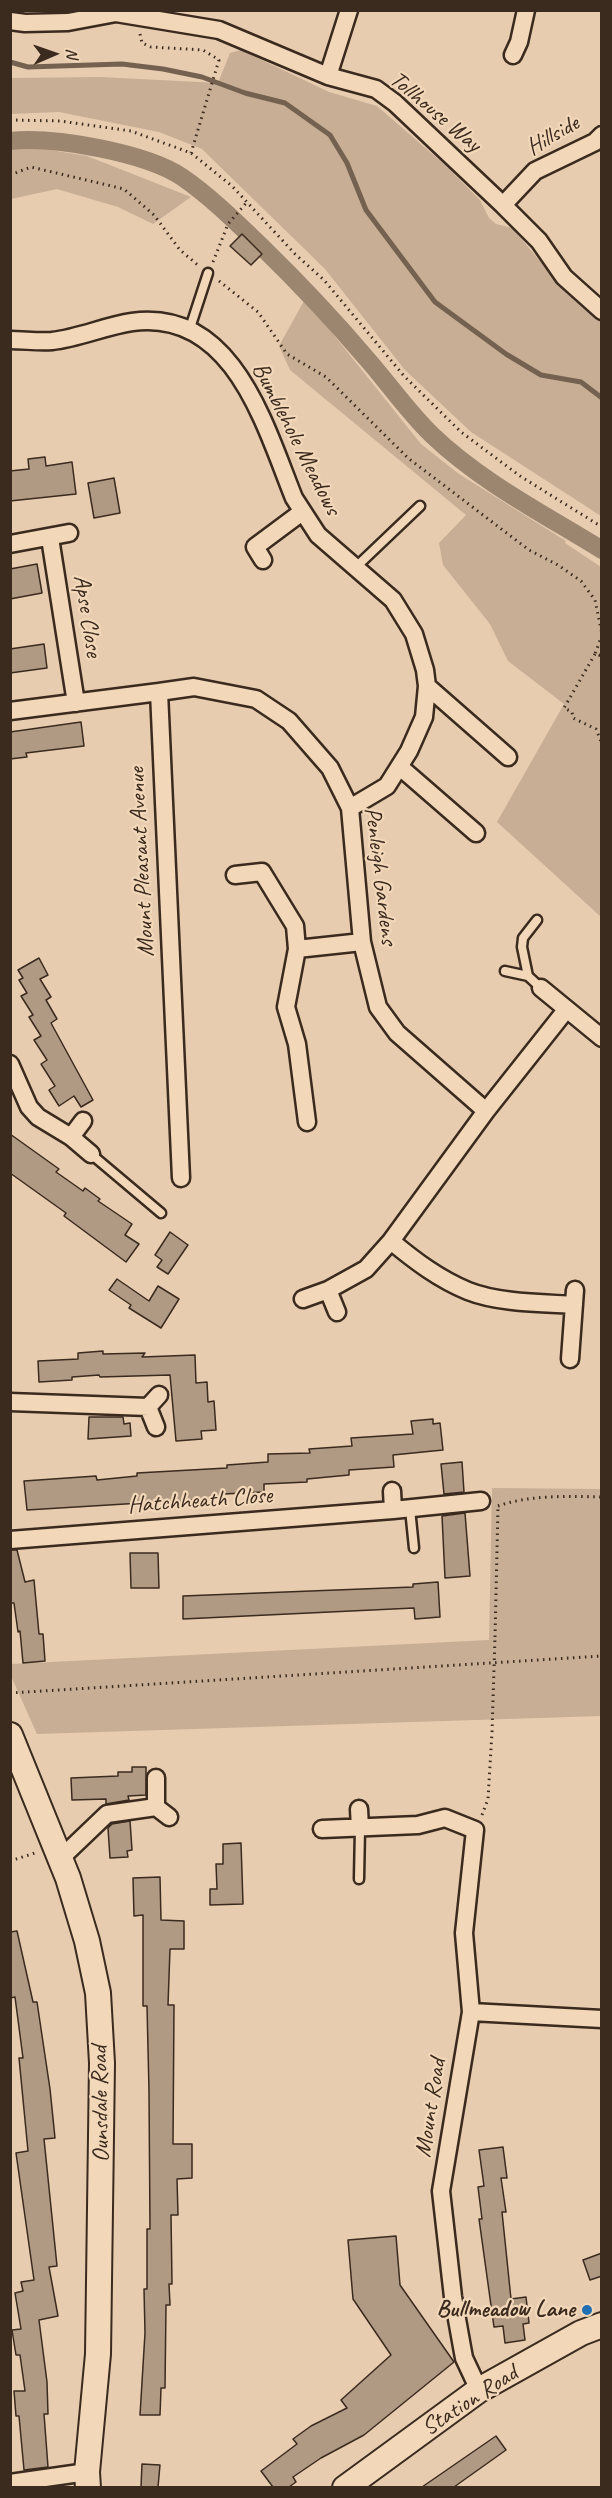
<!DOCTYPE html>
<html>
<head>
<meta charset="utf-8">
<style>
	body { margin:0 }
	#map { position:relative; width:612px; height:2498px; overflow:hidden; background:#e7ccb0; font-family:Caveat,sans-serif }
	canvas { display:block }
	.frame { position:absolute; inset:0; border:12px solid #3b2a1e; pointer-events:none }
	.north { position:absolute; left:24px; top:24px; width:60px; height:60px; -webkit-text-stroke:4px #f2d7b9; paint-order:stroke; rotate:88deg; font-size:16px; font-weight:700; line-height:24px; text-align:center; color:#3b2a1e }
	.north::after { content:''; display:block; margin:auto; width:21px; height:27px; background:#3b2a1e; clip-path:polygon(50% 0,100% 100%,50% 72%,0 100%) }
</style>
</head>
<body>
<div id="map">
<canvas width="612" height="2498"></canvas>
<div class="frame"></div>
<div class="north">N</div>
</div>
<script>
const ctx = document.querySelector('canvas').getContext('2d');
ctx.lineJoin = 'round';
function paint(path, color) { ctx.fillStyle = color; ctx.fill(path, 'evenodd'); }
function stroke(path, color, width, dash) { ctx.strokeStyle = color; ctx.lineWidth = width; ctx.lineCap = dash ? 'butt' : 'round'; ctx.setLineDash(dash || []); ctx.stroke(path); }
function write(font, color, halo, rows, align = 'center') {
  ctx.font = font + ' Caveat,sans-serif'; ctx.lineWidth = 4.5; ctx.setLineDash([]); ctx.textBaseline = 'middle'; ctx.strokeStyle = halo; ctx.fillStyle = color; for (const [text, x, y, turn = 0] of rows) {
    ctx.save(); ctx.translate(x, y); ctx.rotate((+turn || 0) * Math.PI / 180); ctx.textAlign = isNaN(turn) ? turn : align; if (halo) ctx.strokeText(text, 0, 0); ctx.fillText(text, 0, 0); ctx.restore();
  }
}
const green = new Path2D(`
	M241 50 329 92 377 106 445 165 480 200 489 218 496 224 512 228 557 281 601 320V516L471 432 405 370 325 269 202 149 159 132 59 112 11 114 10 78 100 77 218 83 230 53Z
	M26 146 87 156 191 197 153 224 118 207 57 189 11 199V149Z
	M305 299 421 444 459 474 566 541 565 543 601 567V917L497 822 564 704 508 661 490 624 443 565 439 543 466 515 290 370 279 346Z
	M492 1488 601 1489V1716L37 1734 11 1676V1664L489 1640Z`);
const stream = new Path2D(`
	M10 62 28 67 122 64 163 69 202 77 245 93 285 103 330 135 347 163 366 210 435 302 506 354 541 375 581 382 602 398`);
const canal = new Path2D(`
	M10 141C54 136 146 153 182 177 211 197 236 222 261 246 298 282 333 319 367 359 389 384 408 412 432 435 481 482 544 514 602 550`);
const building = new Path2D(`
	M242 234 262 254 251 265 230 246Z
	M45 457 46 466 72 462 76 494 10 501V471L29 469 28 459Z
	M114 478 120 513 94 518 88 483Z
	M37 564 42 593 10 599V569Z
	M44 644 47 668 10 673V649Z
	M81 722 84 746 26 753 27 757 10 759V732Z
	M39 958 48 975 40 979 51 997 46 1000 57 1019 51 1023 93 1100 81 1107 74 1096 59 1106 49 1090 55 1086 41 1064 47 1060 34 1040 41 1036 29 1017 33 1015 21 996 27 993 19 980 23 978 18 970Z
	M10 1134 59 1169 56 1172 83 1191 85 1188 100 1199 98 1201 132 1224 125 1235 139 1244 126 1262 64 1216 66 1213 10 1173Z
	M170 1232 188 1245 168 1274 157 1267 162 1260 155 1255Z
	M117 1279 149 1301 158 1286 179 1299 161 1328 129 1308 131 1305 109 1290Z
	M103 1351V1354L145 1353 142 1357 195 1355 196 1383 207 1382 208 1402 214 1401 216 1430 201 1431 202 1439 176 1441 170 1375 100 1377 99 1375 72 1377V1380L39 1382 38 1361 78 1359V1353Z
	M89 1417H123L124 1424 130 1423 131 1436 88 1439Z
	M433 1419V1424L440 1423 443 1450 393 1455 394 1467 349 1470V1475L307 1479V1482L264 1484V1492L223 1494V1498L27 1510 24 1481 96 1476 97 1480 137 1476V1473L227 1468V1465L268 1462V1454L310 1453 309 1449 352 1446 351 1438 413 1434 411 1421Z
	M462 1462 464 1492 444 1494 441 1464Z
	M465 1513 470 1576 445 1578 442 1516Z
	M10 1550H17L25 1582 34 1580 39 1634H43L45 1661 23 1663 20 1631 18 1632 14 1603H10Z
	M130 1553H158L159 1588H131Z
	M438 1582 440 1617 415 1619 414 1608 183 1619V1596L413 1587V1584Z
	M132 1767H146V1795L128 1796 129 1800 106 1804V1799L72 1800 71 1778 118 1776V1772H132Z
	M130 1821 132 1850 127 1851 128 1857 110 1858 108 1828 112 1824Z
	M241 1843 243 1904 210 1905V1889H217L216 1864H223V1844Z
	M160 1877 161 1920 184 1921V1949H170L168 2005H174L173 2144H192V2178L177 2179 178 2215H171L172 2284H169L170 2305H166L165 2388H161L160 2415H140L145 2333 144 2289H147V2229H150L149 2091 147 2006H143V1915L134 1916 133 1878Z
	M17 1931 33 2002H37L50 2089 55 2138 44 2139 57 2266 49 2267 58 2316 39 2320 47 2382 48 2414H44L48 2467 24 2470 19 2416H16L14 2391H25L20 2355H16L12 2330 21 2329 15 2293 23 2291 21 2282 34 2280 16 2153 28 2151 19 2058H23L15 1997 10 1998V1932Z
	M503 2147 507 2178H501L506 2212H502L511 2299 526 2297 529 2323 523 2324 525 2340 505 2343 503 2326 494 2327 479 2219H482L478 2187 484 2186 479 2150Z
	M396 2236 400 2285 454 2362 364 2435 321 2458 293 2477 296 2482 289 2487H273L261 2471 297 2444 293 2439 311 2426 347 2408 341 2400 391 2355 353 2299 348 2240Z
	M602 2253V2276L590 2280 583 2260Z
	M496 2436 506 2450 454 2487H422Z
	M142 2464 160 2465 158 2487H141Z`);
const path = new Path2D(`
	M140 34 142 43 151 47 203 50 219 60 191 153
	M10 120 60 121 131 131 191 153 232 186 295 254 324 280 404 376 461 432 520 476 602 527
	M10 175 31 167 124 189 154 215 180 250 199 266
	M213 262 228 224 247 202
	M219 281 258 312 287 354 326 377 408 458 529 550 558 565 581 581 595 600 602 634
	M602 635 595 654 602 656
	M595 654 564 708 572 712 573 718 596 729 602 744
	M498 1506C529 1495 568 1496 602 1497
	M495 1637 498 1507
	M10 1693 602 1656
	M482 1815 488 1799 492 1732
	M10 1861 35 1853`);
const lane = new Path2D(`
	M189 331 208 273
	M356 567 420 506
	M537 920 523 938 522 947 528 976 541 988
	M505 971 528 976
	M91 1154 161 1213
	M410 1509 414 1548
	M359 1879 360 1828`);
const street = new Path2D(`
	M10 21 25 23 68 22 116 13 219 30 328 76 376 89 395 103 503 205 539 241 564 277 602 311
	M513 55 519 42 526 10
	M328 76 349 10
	M503 205 535 171 595 142 602 135
	M10 340C24 340 38 342 52 341 79 338 105 326 132 322 233 308 265 426 294 498L318 535 393 600 414 634 425 670 427 686 424 717 409 751 387 786 350 808
	M50 538 76 703
	M10 544 69 533
	M263 560 255 547 302 512
	M427 686 508 757
	M159 692 194 687 256 699 289 721 330 768 350 808 362 942 378 1007 397 1033 486 1111
	M10 711 159 692 181 1178
	M400 767 476 833
	M235 875 262 872 295 926 297 949 286 1007 297 1044 307 1122
	M297 949 362 942
	M541 988 602 1038
	M10 1064 29 1107 38 1117 71 1137 91 1154
	M71 1137 83 1121
	M391 1241C415 1261 439 1279 468 1291 498 1303 541 1303 574 1305
	M328 1290 337 1312
	M303 1299 328 1290 366 1269 391 1241 486 1111 566 1010
	M570 1359 575 1290
	M10 1402 148 1407
	M156 1427 148 1407 159 1395
	M392 1491 393 1510
	M10 1540 393 1510 481 1501
	M156 1778V1807L169 1817
	M359 1809 360 1828
	M322 1829 418 1825 445 1818 475 1830 464 1933 471 2012 441 2191 453 2297 464 2358 479 2390
	M61 1858 107 1814 156 1807
	M471 2012 602 2019
	M10 2483 87 2472`);
const secondary = new Path2D(`
	M10 1735 68 1878 87 1941 98 1993 102 2063 98 2354 87 2472 88 2488
	M345 2488 479 2390 581 2333 602 2325`);
const pathBridge = new Path2D(`
	M492 1732 495 1637`);
const markers = [
	[587,2310,6,"#1f6fb2"]
];
const streetNames = [
	["Tollhouse Way",435,112,40],
	["Hillside",553,136,-30],
	["Bumblehole Meadows",296,439,63],
	["Apse Close",87,616,81],
	["Mount Pleasant Avenue",142,862,-93],
	["Penleigh Gardens",380,876,83],
	["Hatchheath Close",200,1501,-4],
	["Ounsdale Road",101,2104,-91],
	["Mount Road",431,2108,-81],
	["Station Road",470,2401,-33]
];
const poiNames = [
	["Bullmeadow Lane",575,2310]
];
paint(green, '#c7ae95');
stroke(stream, '#75614f', 5);
stroke(canal, '#9c8670', 18);
paint(building, '#b19a83');
stroke(building, '#3b2a1e', 1.5);
stroke(lane, '#3b2a1e', 13);
stroke(street, '#3b2a1e', 21);
stroke(secondary, '#3b2a1e', 28);
stroke(path, '#3b2a1e', 3, [1.5, 4.5]);
stroke(lane, '#f2d7b9', 8);
stroke(street, '#f2d7b9', 16);
stroke(secondary, '#f2d7b9', 24);
stroke(pathBridge, '#3b2a1e', 3, [1.5, 4.5]);
for (const [x, y, r, color] of markers) { const dot = new Path2D(); dot.arc(x, y, r, 0, 2 * Math.PI); ctx.fillStyle = color; ctx.fill(dot); stroke(dot, '#f2d7b9', 2); }
write('24px', '#3b2a1e', '#f2d7b9', streetNames);
write('bold 24px', '#3b2a1e', '#f2d7b9', poiNames, 'right');
</script>
</body>
</html>
